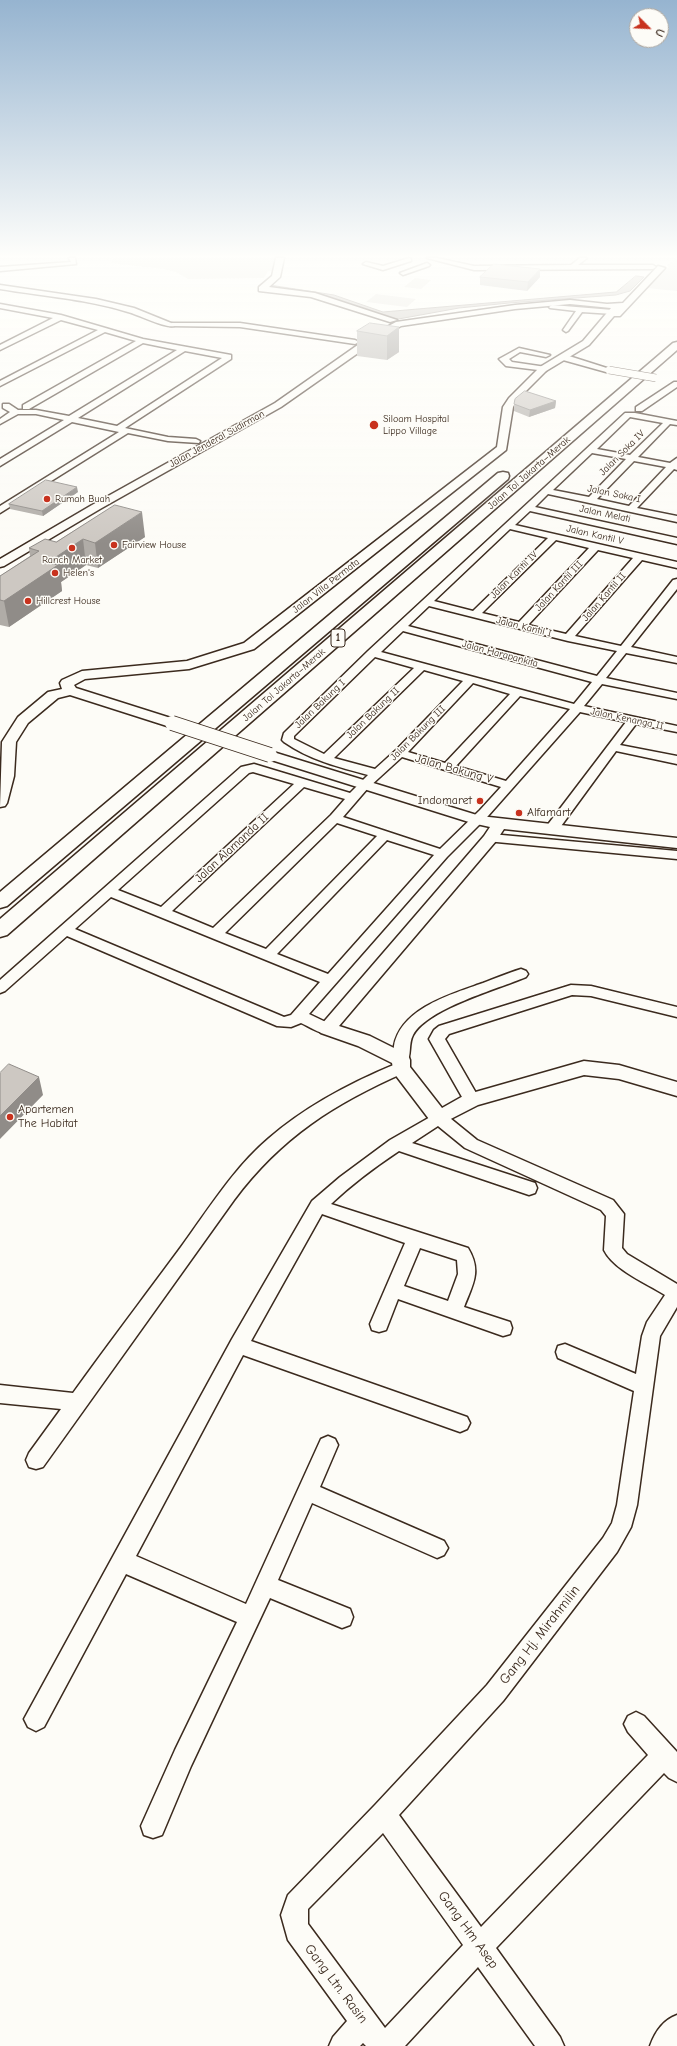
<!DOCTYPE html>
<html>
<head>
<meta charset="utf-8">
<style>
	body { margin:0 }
	#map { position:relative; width:677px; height:2046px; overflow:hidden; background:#fdfcf7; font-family:"Comic Neue",sans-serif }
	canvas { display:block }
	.north { position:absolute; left:629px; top:8px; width:40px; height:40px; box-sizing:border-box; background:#fdfcf7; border:1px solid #afa8a0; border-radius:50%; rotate:114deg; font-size:11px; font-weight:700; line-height:16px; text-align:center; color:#3b2a1e }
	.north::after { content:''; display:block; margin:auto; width:14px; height:18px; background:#c8321e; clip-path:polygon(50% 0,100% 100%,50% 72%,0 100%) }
</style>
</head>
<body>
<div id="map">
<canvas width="677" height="2046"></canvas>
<div class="north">U</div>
</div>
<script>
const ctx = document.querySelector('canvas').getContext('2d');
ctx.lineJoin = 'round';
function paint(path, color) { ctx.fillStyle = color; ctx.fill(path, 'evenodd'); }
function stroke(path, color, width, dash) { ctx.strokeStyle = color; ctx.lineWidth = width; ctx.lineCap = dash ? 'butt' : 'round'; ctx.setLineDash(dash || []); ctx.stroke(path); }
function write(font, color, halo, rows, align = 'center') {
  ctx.font = font + ' "Comic Neue",sans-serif'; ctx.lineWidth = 3; ctx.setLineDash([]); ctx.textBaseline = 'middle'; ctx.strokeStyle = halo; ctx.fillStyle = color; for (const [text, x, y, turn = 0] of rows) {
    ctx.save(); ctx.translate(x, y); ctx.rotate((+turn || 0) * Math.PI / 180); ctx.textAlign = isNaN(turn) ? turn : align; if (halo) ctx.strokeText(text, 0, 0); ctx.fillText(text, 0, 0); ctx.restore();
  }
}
const green = new Path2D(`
	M113 258H276L274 271H268L264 278 188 279 176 272 163 269 111 263Z
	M677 258V291L647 288 665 269 669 267 667 265Z
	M415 278 431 280 421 289 404 287Z
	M376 294 416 299 407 307 366 302Z`);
const water = new Path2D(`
	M636 276 644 277 630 291 616 295 509 303 459 308 393 320 326 298 266 288 270 285 334 295 383 312 616 292Z`);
const minor = new Path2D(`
	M69 258H75L76 264 0 271V267L71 262Z
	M409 258 411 259V261L383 270 363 264 366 262 383 266Z
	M427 258H437L474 266 571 265 580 258H587L578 265H653L656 267 653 269 474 270Z
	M427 263 430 265 429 266 403 275 400 273Z
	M0 304 61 315 143 339 231 355V359L125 428 168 437 196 439 200 441 199 443 168 441 128 433 0 513V506L119 432 72 422 0 466V459L64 420 36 414H18L0 424V419L10 412 3 408V404H9L18 410H36L69 416 177 350 143 343 29 409H23V405L136 341 105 332 0 386V381L98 330 61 320 0 350V345L53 318 0 308ZM185 351 222 358 117 426 78 418Z
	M552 305 613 310 616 312 613 314 582 312 568 331 566 332 563 330 576 311 550 308 549 307Z
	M172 323H240L355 340 359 342 355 344 240 327 170 326V324Z
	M519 348 550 355 546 357 520 352 509 359 512 362 546 367V371L506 366 499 359Z
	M563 356H569L613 370 606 372 563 360Z
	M674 382H677V387L642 411H636V407Z
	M625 413H635L677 421V425L670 424 638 457 670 463 677 458V470L674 469 637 508 677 516V522L548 494 535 507 677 538V544L530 511 515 525 677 562V568L642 560 575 636 621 646 673 580 677 579V589L631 647 677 657V663L626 653 606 678 677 693V699L602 684 584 706 677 726V732L636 724 620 745 677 756V764L616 751 556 833H546L545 830 546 827 626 722 580 712 488 816 447 857 309 1014 332 1025 335 1029 332 1033C322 1036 310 1027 301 1023L291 1027 277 1026 67 936 5 991 0 993V980L241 767 254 764 350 793 368 775C338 767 310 760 284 742L282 740 284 733 368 651ZM630 417 663 423 630 455 597 449ZM592 453 626 459 589 497 553 490ZM634 461 666 467 629 506 597 499ZM510 529 548 538 473 611 434 601ZM556 540 589 548 519 622 482 613ZM598 550 633 558 566 634 528 625ZM429 606 568 641 617 651 597 676 408 626ZM403 631 592 682 574 704 381 652ZM375 657 414 668 324 754 294 739V736ZM424 670 463 681 396 750 375 769 334 758ZM473 683 510 694 445 763 408 752ZM520 696 570 709 506 781 456 766ZM402 757 501 787 480 810 440 849 343 817 368 788ZM253 772 294 784 161 907 118 890 249 773ZM304 787 345 799 331 815 213 928 172 911ZM337 823 377 836 266 949 225 933ZM387 840 434 855 328 974 277 954ZM111 897 320 982 291 1015 284 1017 75 929Z
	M491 834 677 851V859L486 841 485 838Z
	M521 969 526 971 528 974 526 977C498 989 428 1008 413 1035 408 1044 412 1056 406 1064L409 1068 406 1072C335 1103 281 1137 234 1200L43 1467 36 1469 29 1467 26 1460 29 1453 61 1409 0 1403V1385L73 1393C108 1344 145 1296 181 1247 208 1210 233 1169 268 1139 306 1106 350 1083 396 1064 392 1059 393 1053 394 1046 401 1008 452 994 483 983 496 978 508 973 521 969Z
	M571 985 591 986 677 1007V1017L591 996 572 995 449 1034 445 1039 480 1100 478 1104 472 1106 466 1104 429 1039 434 1030 439 1026Z
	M439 1112 445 1114 477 1140 613 1200 624 1214 622 1248 627 1254 677 1284V1307L660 1336 637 1505 631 1527 617 1552 503 1701 399 1815 481 1927 648 1755 628 1732 624 1724 628 1716 636 1712 644 1716 677 1752V1782L669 1778 664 1773 496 1948 560 2037 564 2046H535L478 1967 405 2046H366L363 2043 360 2046H329L333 2037 347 2021 288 1940 281 1915 288 1895 375 1805 487 1685 603 1538 612 1523 617 1505 634 1391 558 1358 556 1352 558 1346 565 1344 636 1374 642 1336 647 1322 665 1295C646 1283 614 1270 604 1250L606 1216 601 1210 465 1148 438 1126 412 1143 535 1183 537 1188 535 1193 529 1195 399 1151C375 1167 352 1184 331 1204L468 1248C482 1271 473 1284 464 1307L510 1322 512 1328 510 1334 503 1336 398 1299 386 1330 379 1332 372 1330 370 1324 405 1243 322 1214 251 1341 467 1417 470 1423 467 1429 460 1432 243 1355 136 1556 246 1604 321 1439 328 1436 335 1439 338 1445 320 1487 444 1541 448 1548 444 1555 437 1558 312 1503 278 1580 350 1609 353 1617 350 1625 342 1628 270 1598 191 1766 162 1835 153 1838 144 1835 141 1826 175 1750 237 1622 126 1574 44 1727 36 1731 28 1727 24 1719 232 1339 312 1201 340 1177 390 1140ZM420 1248 457 1260 458 1274 448 1301 404 1286ZM383 1833 463 1945 385 2028 308 1924V1909Z
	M677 2015V2046H650C655 2032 663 2020 677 2015Z`);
const tertiary = new Path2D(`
	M276 258H284L280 277 269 287 315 293 397 320 390 322 311 297 259 291V287L272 276Z
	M658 266 665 268 620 316H614L589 345 546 371 516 401 513 407 506 450 254 649 189 669 85 679 74 685 76 688 177 720 179 723 177 726H167L70 695 58 698 28 723 16 742 14 776 7 803 5 806 0 807 2 742 18 717 48 692 62 689 60 683 62 680 82 671 187 661 244 643 497 447 503 407 509 398 540 367 583 341 611 308 570 304 515 309 401 326 378 339 281 407 100 509 4 566 0 567V559L92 505 275 403 372 335 396 322 515 305 570 300 607 304 623 303Z
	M0 285 96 299 134 308 176 325C170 331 137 314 128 312 86 299 42 296 0 289Z
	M270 751 480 816 677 838V848L504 829 496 841 339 1026 370 1036 408 1055 410 1060V1067L442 1108 465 1095 584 1061 619 1065 677 1082V1096L619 1079 584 1075 478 1105 439 1125 432 1123 394 1073 392 1063 358 1046 321 1033 318 1029 321 1025 484 836 490 827 472 823 265 758 263 755 265 752Z`);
const motorway = new Path2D(`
	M677 342V350L7 935 0 937V919L673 343Z
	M503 472 508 473 509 476 508 479 7 906 0 908V892L498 473Z`);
const minorBridge = new Path2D(`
	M609 370 656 378`);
const tertiaryBridge = new Path2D(`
	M172 723 270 755`);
const wall = new Path2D(`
	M480 277H540L527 291 480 285Z
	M399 327V352L387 360 357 356V331Z
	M556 401 555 408 529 417 514 411V404Z
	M78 492 43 516 10 509 9 504Z
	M115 505 145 537 98 568 86 565 61 582 62 591 9 627 0 625V576L30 556 29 548 56 542Z`);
const shadedWall = new Path2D(`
	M540 269V277L527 291 528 282Z
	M399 327V352L387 360V336Z
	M556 401 555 408 529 417 530 410Z
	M77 487 78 492 43 516 42 511Z
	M142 512 145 537 98 568 95 543Z
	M83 539 86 565 61 582 62 591 9 627 4 601 47 563Z
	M39 1077 43 1095 0 1139V1116Z`);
const building = new Path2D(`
	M494 264 540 269 528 282 480 277Z
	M370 323 399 327 387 336 357 331Z
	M525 391 556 401 530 410 514 404 515 399Z
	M46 480 77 487 42 511 9 504Z
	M115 505 142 512 95 543 83 539 47 563 58 565 4 601 0 600V576L39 551 29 548 45 539 56 542Z
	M9 1064 39 1077 0 1116V1073Z`);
const markers = [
	[374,425,5,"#c8321e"],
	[47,499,4,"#c8321e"],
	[114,545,4,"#c8321e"],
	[72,548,4,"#c8321e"],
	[55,573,4,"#c8321e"],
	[28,601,4,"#c8321e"],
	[480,801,4,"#c8321e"],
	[519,813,4,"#c8321e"],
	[10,1117,4,"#c8321e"]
];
const farPoinames = [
	["Siloam Hospital",383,419],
	["Lippo Village",383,431],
	["Rumah Buah",55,499],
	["Fairview House",122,545],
	["Ranch Market",72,560,"center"],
	["Helen's",63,573],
	["Hillcrest House",36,601]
];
const farStreetnames = [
	["Jalan Jenderal Sudirman",217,439,-29],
	["Jalan Soka IV",622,453,-45],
	["Jalan Tol Jakarta–Merak",529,473,-41],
	["Jalan Soka I",614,494,12],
	["Jalan Melati",605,514,12],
	["Jalan Kantil V",595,535,13],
	["Jalan Kantil IV",514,575,-45],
	["Jalan Villa Permata",326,586,-38],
	["Jalan Kantil III",559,586,-47],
	["Jalan Kantil II",604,597,-49],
	["Jalan Kantil I",524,627,14],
	["Jalan Harapankita",500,654,15],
	["Jalan Tol Jakarta–Merak",284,685,-41],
	["Jalan Bakung I",320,704,-44],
	["Jalan Bakung II",373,713,-44],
	["Jalan Kenanga II",627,719,12],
	["Jalan Bakung III",418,733,-45]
];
const shields = [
	[338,638,14]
];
const shieldNames = [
	["1",338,638]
];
const streetNames = [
	["Jalan Bakung V",454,769,16],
	["Jalan Alamanda II",232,848,-43]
];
const poiNames = [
	["Indomaret",472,801,"right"],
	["Alfamart",527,813],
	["Apartemen",18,1110],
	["The Habitat",18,1124]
];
const nearStreetnames = [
	["Gang Hj. Mirahmilin",540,1635,-52],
	["Gang Hm Asep",468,1930,54],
	["Gang Ltn. Rasin",336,1984,53]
];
paint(green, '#e1ded7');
paint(water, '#bbb4ad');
stroke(water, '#887d74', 1);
stroke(minor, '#3b2a1e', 3);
stroke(tertiary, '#3b2a1e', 3);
stroke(motorway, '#3b2a1e', 3);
paint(minor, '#fdfcf7');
paint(tertiary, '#fdfcf7');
paint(motorway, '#fdfcf7');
stroke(minorBridge, '#3b2a1e', 8, []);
stroke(tertiaryBridge, '#3b2a1e', 16, []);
stroke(minorBridge, '#fdfcf7', 7);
stroke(tertiaryBridge, '#fdfcf7', 14);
paint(wall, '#b0aca7');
paint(shadedWall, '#908c88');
paint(building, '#cdc8c2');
stroke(building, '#908c88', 1);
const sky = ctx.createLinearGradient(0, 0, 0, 544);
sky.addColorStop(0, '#96b4d0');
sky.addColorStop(0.47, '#fefefb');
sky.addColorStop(1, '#fefefb00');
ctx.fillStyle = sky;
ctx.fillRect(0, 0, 677, 544);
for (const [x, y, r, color] of markers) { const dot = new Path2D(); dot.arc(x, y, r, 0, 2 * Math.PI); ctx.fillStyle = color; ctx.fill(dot); stroke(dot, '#fdfcf7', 1.5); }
write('10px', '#3b2a1e', '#fdfcf7', farPoinames, 'left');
write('10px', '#3b2a1e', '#fdfcf7', farStreetnames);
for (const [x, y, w] of shields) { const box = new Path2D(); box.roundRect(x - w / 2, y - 9, w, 18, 3); ctx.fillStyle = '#fdfcf7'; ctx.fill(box); stroke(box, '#3b2a1e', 1); }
write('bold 11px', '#3b2a1e', null, shieldNames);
write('12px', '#3b2a1e', '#fdfcf7', streetNames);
write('12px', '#3b2a1e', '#fdfcf7', poiNames, 'left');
write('14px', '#3b2a1e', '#fdfcf7', nearStreetnames);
</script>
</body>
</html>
